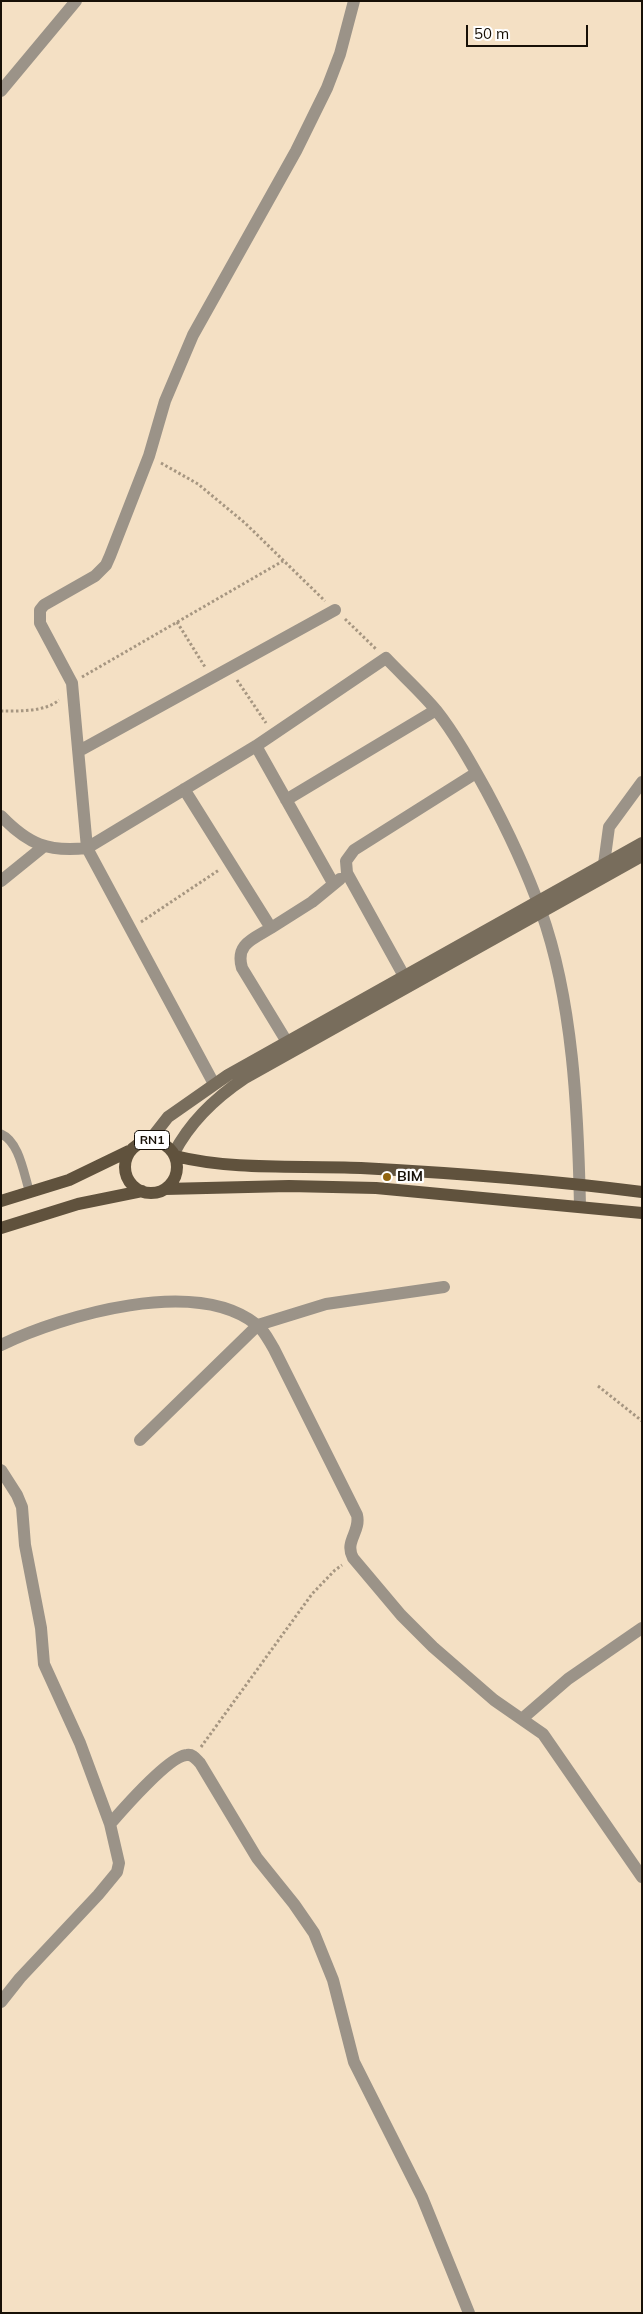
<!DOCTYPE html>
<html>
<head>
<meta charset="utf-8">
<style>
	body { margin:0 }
	#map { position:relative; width:643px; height:2314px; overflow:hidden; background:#f4e0c4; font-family:Mulish,sans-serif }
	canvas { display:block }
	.frame { position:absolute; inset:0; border:2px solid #171007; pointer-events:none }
	.scale { position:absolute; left:466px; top:25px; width:122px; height:22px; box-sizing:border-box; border:2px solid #171007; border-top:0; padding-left:6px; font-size:15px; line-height:18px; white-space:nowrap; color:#171007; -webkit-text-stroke:4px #fff; paint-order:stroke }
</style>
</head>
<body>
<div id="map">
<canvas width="643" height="2314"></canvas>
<div class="frame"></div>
<div class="scale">50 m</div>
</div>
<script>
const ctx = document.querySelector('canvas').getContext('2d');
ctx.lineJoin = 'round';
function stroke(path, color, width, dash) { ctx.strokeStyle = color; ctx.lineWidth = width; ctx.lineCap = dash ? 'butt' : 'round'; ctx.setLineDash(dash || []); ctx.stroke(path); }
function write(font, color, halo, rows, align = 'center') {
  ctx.font = font + ' Mulish,sans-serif'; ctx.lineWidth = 4.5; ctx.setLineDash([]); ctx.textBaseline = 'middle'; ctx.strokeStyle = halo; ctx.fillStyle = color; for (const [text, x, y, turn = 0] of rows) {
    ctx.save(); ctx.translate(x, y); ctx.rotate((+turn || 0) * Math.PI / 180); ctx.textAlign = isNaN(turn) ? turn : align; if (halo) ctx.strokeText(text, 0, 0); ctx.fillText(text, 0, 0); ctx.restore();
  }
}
const path = new Path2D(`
	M161 463 198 484 245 523 325 601
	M345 619 376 649
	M177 622 205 667
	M82 677 283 561
	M237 680 266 723
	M1 711C19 711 45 712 59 700
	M141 922 219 870
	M598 1386 642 1421
	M201 1747 312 1594 335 1570 342 1565`);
const lane = new Path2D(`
	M1 1134C20 1142 24 1176 30 1193`);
const street = new Path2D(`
	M1 91 76 1
	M256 746 333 883
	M79 751 335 610
	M184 789 271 928C253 939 235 944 242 968L287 1042
	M286 800 436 710
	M1 816C29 845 48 852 87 848L256 746 386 658C402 675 421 692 436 710 455 734 471 763 486 790 507 829 526 869 541 911 573 1000 578 1112 580 1206
	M604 864 609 827 642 782
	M1 881 43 847
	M271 928 312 902 340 879
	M404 976 347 873 346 861 354 850 476 773
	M214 1084 87 848 72 683 40 623V610L44 605 95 576 106 565 110 556 149 456 165 401 193 335 296 151 327 88 340 54 354 1
	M1 1345C64 1315 196 1276 257 1325 264 1330 269 1341 274 1349L357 1515C361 1532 344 1541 353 1558L401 1615 433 1647 494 1700 543 1734 642 1877
	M140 1440 258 1325 326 1304 444 1287
	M1 1470 17 1495 22 1507 25 1545 41 1628 44 1664 80 1743 110 1824 119 1863 117 1872 98 1895 20 1978 1 2002
	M523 1718 568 1679 642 1628
	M110 1824C123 1809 170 1755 187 1755 193 1754 196 1759 200 1763L257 1858 294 1904 314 1933 333 1980 354 2062 422 2197 469 2313`);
const secondary = new Path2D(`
	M150 1140 168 1117 228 1075 642 843
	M174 1153C190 1122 215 1098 245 1078L642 856`);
const primary = new Path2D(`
	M125 1167a26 26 0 1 1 52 0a26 26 0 1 1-52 0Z
	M175 1156C235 1171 300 1165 361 1168 455 1173 549 1180 642 1192
	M165 1189 289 1186 376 1188 642 1213
	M1 1201 69 1180 129 1151
	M1 1228 78 1204 142 1191`);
const markers = [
	[387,1177,5,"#91650f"]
];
const shields = [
	[152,1140,35]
];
const shieldNames = [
	["RN1",152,1140]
];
const poiNames = [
	["BIM",397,1177]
];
stroke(path, '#a69681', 3, [2.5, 2.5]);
stroke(lane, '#9b9388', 9);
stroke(street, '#9b9388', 12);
stroke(secondary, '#786d5c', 12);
stroke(primary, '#60523d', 12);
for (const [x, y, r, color] of markers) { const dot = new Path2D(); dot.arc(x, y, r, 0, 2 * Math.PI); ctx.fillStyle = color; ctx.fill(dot); stroke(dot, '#fff', 2); }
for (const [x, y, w] of shields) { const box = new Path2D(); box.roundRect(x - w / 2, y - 9.5, w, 19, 4); ctx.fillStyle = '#fff'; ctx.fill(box); stroke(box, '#171007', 1); }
write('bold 12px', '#171007', null, shieldNames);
write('bold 14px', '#171007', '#fff', poiNames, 'left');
</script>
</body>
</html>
